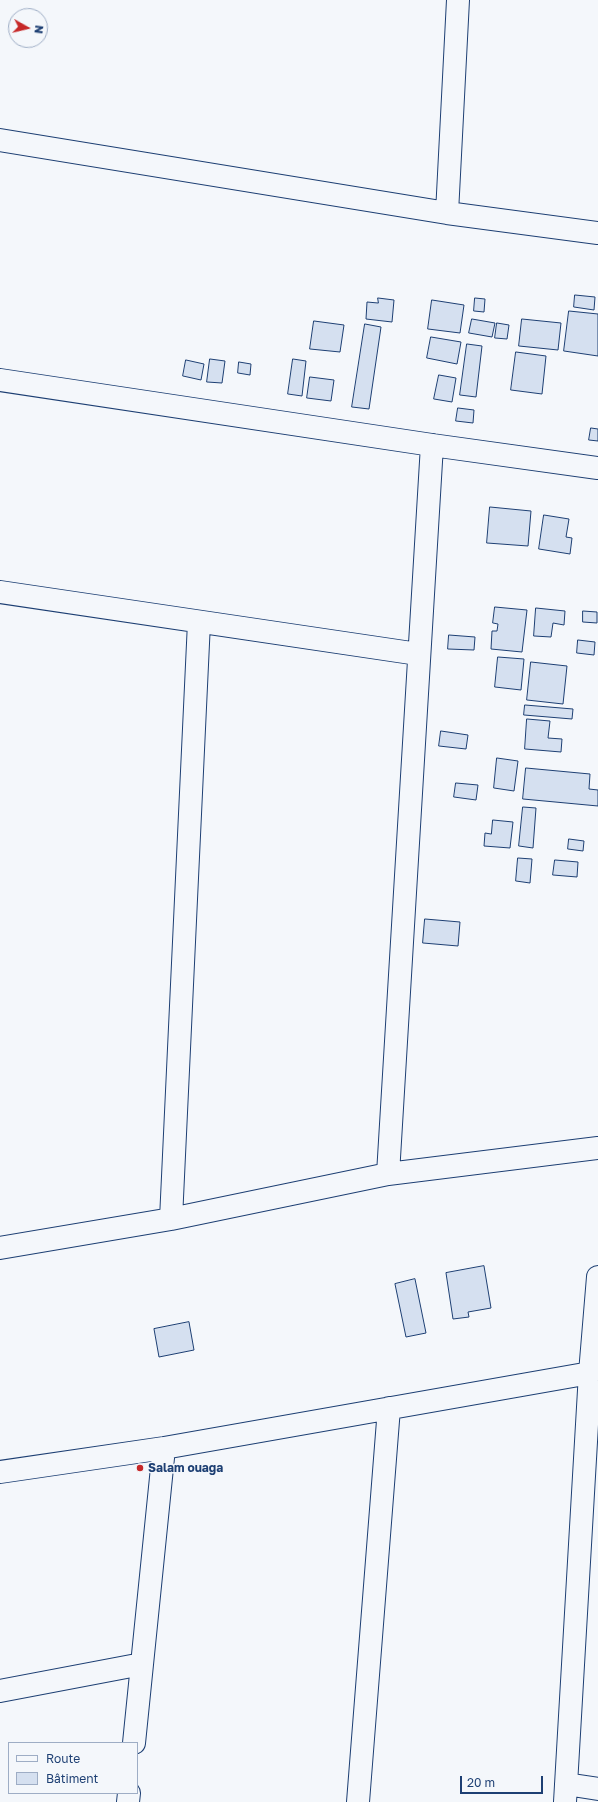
<!DOCTYPE html>
<html>
<head>
<meta charset="utf-8">
<style>
	body { margin:0 }
	#map { position:relative; width:598px; height:1802px; overflow:hidden; background:#f4f7fb; font-family:"Golos Text",sans-serif }
	canvas { display:block }
	.legend { position:absolute; left:8px; top:1742px; width:130px; height:52px; box-sizing:border-box; background:#f4f7fb; border:1px solid #9eadc5; margin:0; padding:5px 7px; list-style:none; font-size:12px; color:#1d3f73 }
	.legend li { display:flex; align-items:center; gap:8px; height:20px }
	.legend b { width:20px; border:1px solid #9eadc5 }
	.north { position:absolute; left:8px; top:8px; width:40px; height:40px; box-sizing:border-box; background:#f4f7fb; border:1px solid #9eadc5; border-radius:50%; rotate:98deg; font-size:11px; font-weight:700; line-height:16px; text-align:center; color:#1d3f73 }
	.north::after { content:''; display:block; margin:auto; width:14px; height:18px; background:#c62828; clip-path:polygon(50% 0,100% 100%,50% 72%,0 100%) }
	.scale { position:absolute; left:460px; top:1776px; width:83px; height:18px; box-sizing:border-box; border:2px solid #1d3f73; border-top:0; padding-left:5px; font-size:12px; line-height:14px; white-space:nowrap; color:#1d3f73; -webkit-text-stroke:3px #f4f7fb; paint-order:stroke }
</style>
</head>
<body>
<div id="map">
<canvas width="598" height="1802"></canvas>
<ul class="legend">
<li><b style="height:5px;background:#f4f7fb"></b>Route</li>
<li><b style="height:11px;background:#d5e0f0"></b>Bâtiment</li>
</ul>
<div class="north">N</div>
<div class="scale">20 m</div>
</div>
<script>
const ctx = document.querySelector('canvas').getContext('2d');
ctx.lineJoin = 'round';
function paint(path, color) { ctx.fillStyle = color; ctx.fill(path, 'evenodd'); }
function stroke(path, color, width, dash) { ctx.strokeStyle = color; ctx.lineWidth = width; ctx.lineCap = dash ? 'butt' : 'round'; ctx.setLineDash(dash || []); ctx.stroke(path); }
function write(font, color, halo, rows, align = 'center') {
  ctx.font = font + ' "Golos Text",sans-serif'; ctx.lineWidth = 3; ctx.setLineDash([]); ctx.textBaseline = 'middle'; ctx.strokeStyle = halo; ctx.fillStyle = color; for (const [text, x, y, turn = 0] of rows) {
    ctx.save(); ctx.translate(x, y); ctx.rotate((+turn || 0) * Math.PI / 180); ctx.textAlign = isNaN(turn) ? turn : align; if (halo) ctx.strokeText(text, 0, 0); ctx.fillText(text, 0, 0); ctx.restore();
  }
}
const building = new Path2D(`
	M575 295 595 297 594 310 574 307Z
	M378 298 394 300 392 322 366 319 367 302 378 303Z
	M475 298 485 299 484 312 474 311Z
	M432 300 464 305 460 333 428 329Z
	M569 311 598 314V356L564 351Z
	M472 319 495 323 492 337 469 333Z
	M522 319 561 323 558 350 519 346Z
	M314 321 344 325 340 352 310 349Z
	M497 323 509 325 507 339 495 338Z
	M365 324 381 327 369 409 352 407Z
	M431 337 461 342 457 364 427 358Z
	M467 344 482 346 476 397 460 395Z
	M516 352 546 356 542 394 511 390Z
	M210 359 225 361 222 383 207 382Z
	M293 359 306 361 302 396 288 394Z
	M186 360 204 364 201 380 183 376Z
	M239 362 251 364 250 375 238 373Z
	M439 375 456 378 452 402 434 399Z
	M310 377 334 380 331 401 307 398Z
	M458 408 474 410 473 423 456 421Z
	M591 428 598 429V441L589 440Z
	M490 507 531 511 528 546 487 543Z
	M544 515 569 519 566 537 572 538 570 554 539 549Z
	M495 607 527 610 522 652 491 649 492 631H497L498 624 493 623Z
	M536 608 565 611 564 625 553 623 551 637 534 636Z
	M583 611 597 612V623L583 622Z
	M449 635 475 637 474 650 448 649Z
	M578 640 595 642 594 655 577 653Z
	M498 657 524 659 521 690 495 687Z
	M531 662 567 666 563 704 527 700Z
	M525 705 573 709 572 719 524 715Z
	M527 719 550 721 548 738 562 739 561 752 525 749Z
	M441 731 468 735 466 749 439 746Z
	M497 758 518 761 514 791 494 788Z
	M526 768 590 774 589 789 598 790V806L523 799Z
	M456 783 478 785 476 800 454 797Z
	M523 807 536 808 533 848 519 846Z
	M493 820 513 822 510 848 484 846 485 833 491 834Z
	M569 839 584 841 583 851 568 849Z
	M518 858 532 859 530 883 516 881Z
	M555 860 578 862 577 877 553 875Z
	M425 919 460 922 458 946 423 943Z
	M484 1266 491 1308 468 1312 469 1317 453 1319 446 1273Z
	M415 1279 426 1333 406 1337 395 1284Z
	M189 1322 194 1350 159 1357 154 1329Z`);
const minor = new Path2D(`
	M0 140 447 213 598 233
	M447 213 458 0
	M0 380 432 445 598 468
	M0 592 418 654
	M388 1174 432 445
	M171 1219 199 622
	M0 1248 171 1219 388 1174 598 1148
	M0 1472 164 1448 590 1373
	M0 1691 142 1664
	M134 1743 164 1448
	M566 1784 598 1789
	M128 1802 129 1793
	M358 1802 389 1408
	M565 1802 590 1373 598 1277`);
const markers = [
	[140,1468,4,"#c62828"]
];
const poiNames = [
	["Salam ouaga",148,1468]
];
paint(building, '#d5e0f0');
stroke(building, '#1d3f73', 1);
stroke(minor, '#1d3f73', 24);
stroke(minor, '#f4f7fb', 22);
for (const [x, y, r, color] of markers) { const dot = new Path2D(); dot.arc(x, y, r, 0, 2 * Math.PI); ctx.fillStyle = color; ctx.fill(dot); stroke(dot, '#f4f7fb', 1.5); }
write('bold 12px', '#1d3f73', '#f4f7fb', poiNames, 'left');
</script>
</body>
</html>
